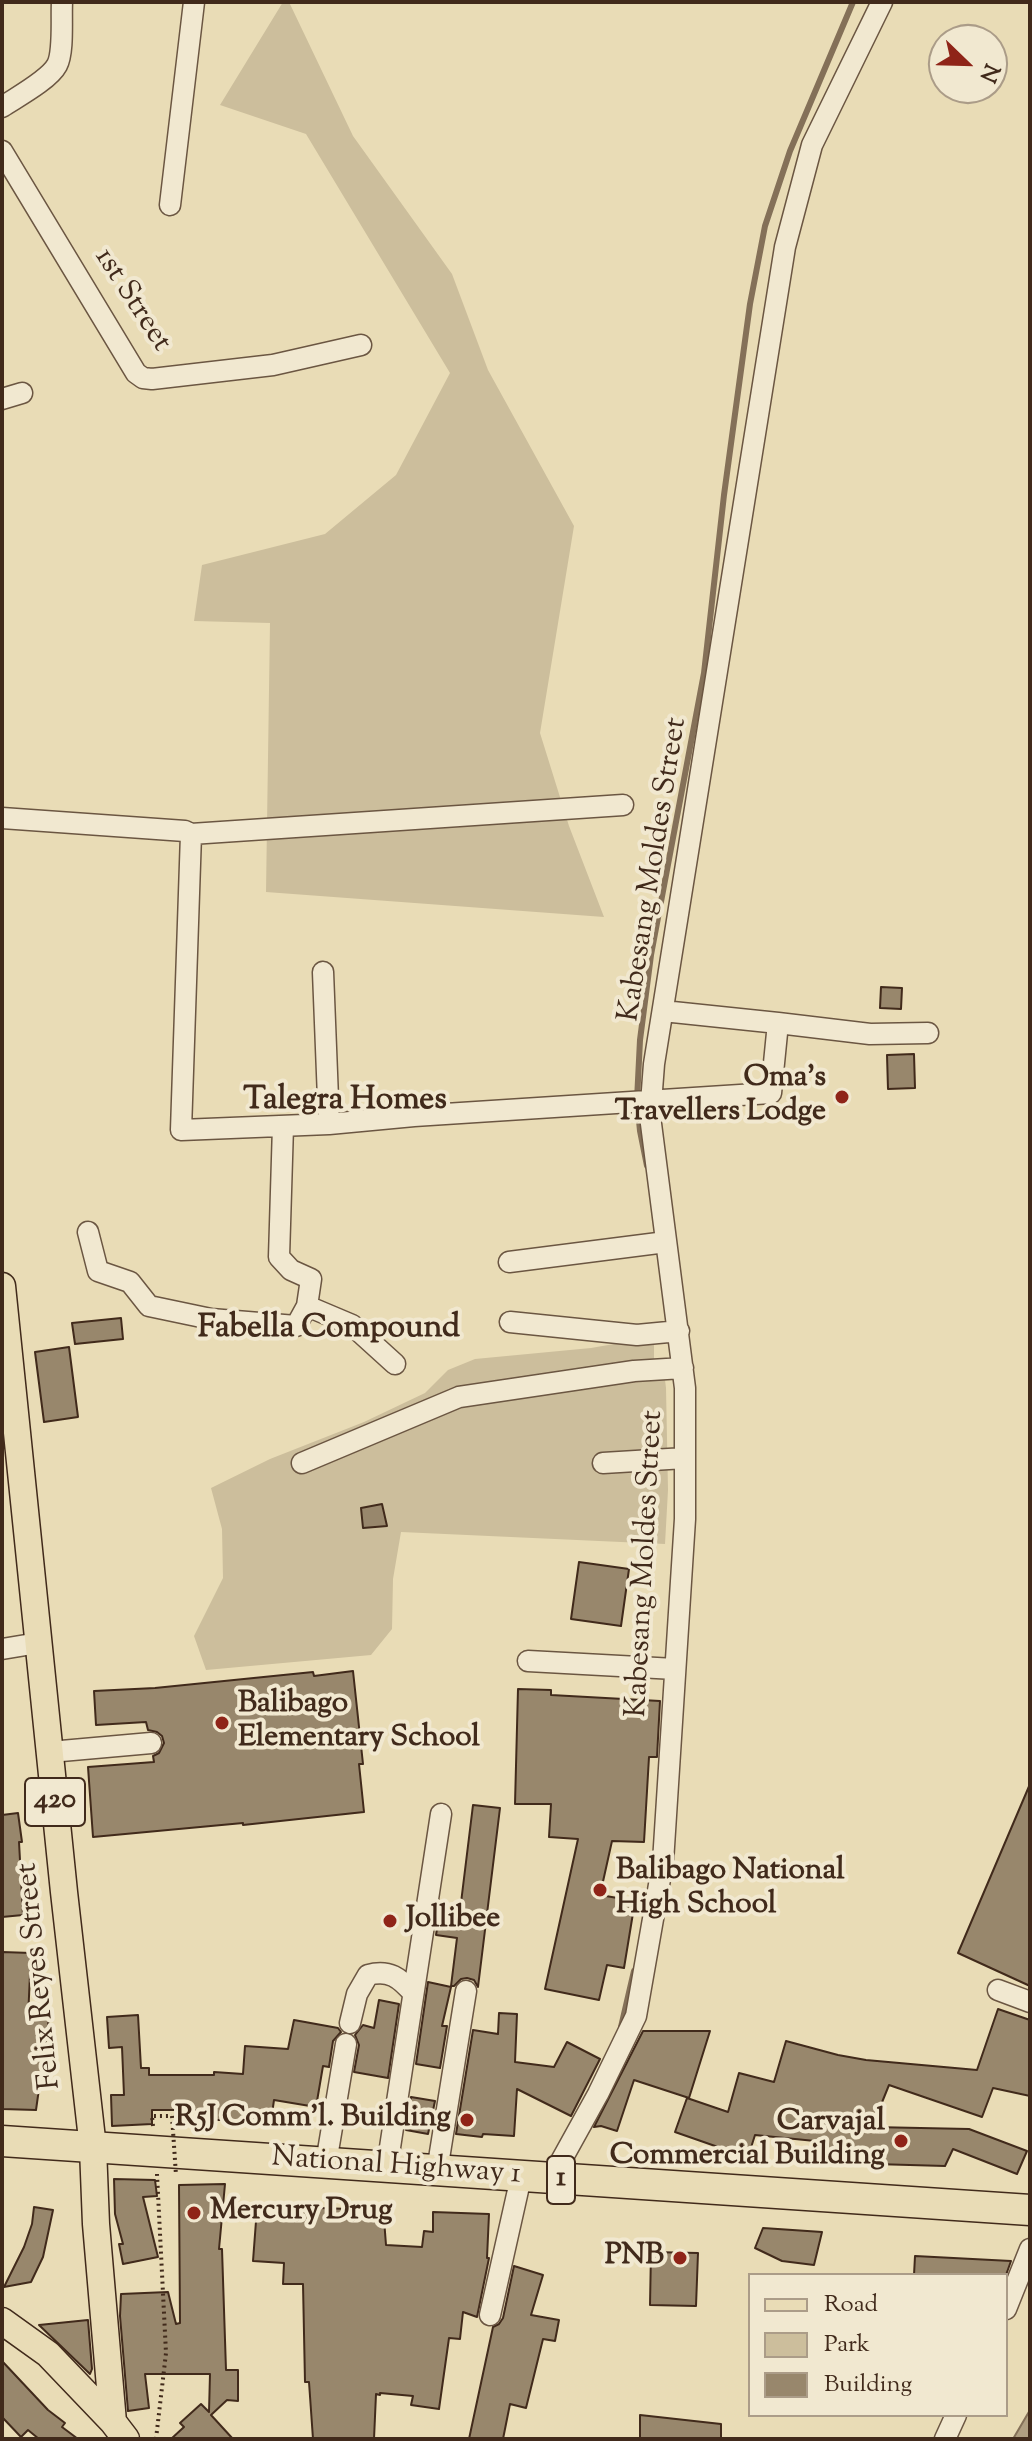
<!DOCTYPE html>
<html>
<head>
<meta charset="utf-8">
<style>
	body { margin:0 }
	#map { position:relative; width:1032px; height:2441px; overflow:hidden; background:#e9dcb6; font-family:"Sorts Mill Goudy",serif }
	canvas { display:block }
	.frame { position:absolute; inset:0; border:4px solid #412a1b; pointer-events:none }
	.legend { position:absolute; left:748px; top:2273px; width:260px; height:144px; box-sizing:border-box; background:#f1e8d0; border:2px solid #ab9c88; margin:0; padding:10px 14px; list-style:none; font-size:24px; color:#412a1b }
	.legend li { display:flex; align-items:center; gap:16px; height:40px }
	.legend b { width:40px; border:2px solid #ab9c88 }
	.north { position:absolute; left:928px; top:24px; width:80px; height:80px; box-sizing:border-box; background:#f1e8d0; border:2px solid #ab9c88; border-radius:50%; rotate:113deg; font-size:22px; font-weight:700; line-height:32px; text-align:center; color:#412a1b }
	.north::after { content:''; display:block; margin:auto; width:28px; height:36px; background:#8f2418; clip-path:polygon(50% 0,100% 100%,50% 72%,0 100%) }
</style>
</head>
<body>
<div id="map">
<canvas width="1032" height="2441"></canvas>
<div class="frame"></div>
<ul class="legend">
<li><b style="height:10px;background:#e9dcb6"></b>Road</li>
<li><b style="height:22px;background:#ccbe9c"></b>Park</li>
<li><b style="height:22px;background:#98876c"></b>Building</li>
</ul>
<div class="north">N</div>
</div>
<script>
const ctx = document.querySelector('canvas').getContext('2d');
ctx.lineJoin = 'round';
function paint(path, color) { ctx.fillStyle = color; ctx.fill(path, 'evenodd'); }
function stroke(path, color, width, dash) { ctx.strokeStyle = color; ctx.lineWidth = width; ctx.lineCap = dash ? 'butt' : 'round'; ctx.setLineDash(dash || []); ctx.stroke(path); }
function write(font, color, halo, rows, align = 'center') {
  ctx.font = font + ' "Sorts Mill Goudy",serif'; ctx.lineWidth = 8; ctx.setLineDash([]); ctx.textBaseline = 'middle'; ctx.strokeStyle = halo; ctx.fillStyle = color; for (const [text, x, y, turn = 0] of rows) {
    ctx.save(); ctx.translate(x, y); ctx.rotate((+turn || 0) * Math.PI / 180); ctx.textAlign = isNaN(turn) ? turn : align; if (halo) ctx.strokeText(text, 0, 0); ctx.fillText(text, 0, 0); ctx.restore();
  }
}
const green = new Path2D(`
	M283 2H289L353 136 452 274 488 370 574 526 540 733 569 826 604 917 266 892 270 623 194 621 202 565 325 534 396 475 450 373 306 134 220 105Z
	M654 1337V1365L664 1372 666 1388 668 1490 665 1544 401 1532 393 1579 392 1629 371 1655 206 1670 194 1636 223 1578 222 1529 211 1488 270 1459 364 1422 425 1393 448 1370 475 1359 591 1348Z`);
const water = new Path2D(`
	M1030 2410V2439H1013Z`);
const stream = new Path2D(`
	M647 1166 640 1131 637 1100 640 1040 651 955 704 673 724 495 750 304 765 226 790 151 853 2
	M621 2027 634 1971`);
const building = new Path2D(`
	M881 987 902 988 901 1009 880 1008Z
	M914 1054 915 1088 888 1089 887 1055Z
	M121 1318 123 1339 75 1344 72 1323Z
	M69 1347 78 1417 44 1422 35 1352Z
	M382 1504 387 1526 363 1528 361 1508Z
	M579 1562 629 1569 621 1626 571 1619Z
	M353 1671 363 1764H359L364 1812 243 1825V1823L93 1837 88 1767 154 1762 153 1756 159 1753 164 1743 162 1736 157 1732 148 1730 146 1722 96 1725 94 1691 155 1688 313 1672 314 1676Z
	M518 1689 551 1690V1695L660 1701 657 1757H649L644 1842 612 1841 600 1895 635 1901 624 1968 607 1965 599 2000 545 1989 578 1839 549 1837 551 1804H515Z
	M1030 1784V1986L958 1953Z
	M473 1805 500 1808 478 1987 474 1980 467 1978 461 1979 454 1986H451L457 1938 436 1935 439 1916 459 1919Z
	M18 1813 22 1842H19L23 1915 2 1917V1815Z
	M2 1952 31 1953 28 2018H49L36 2110 2 2109Z
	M428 1982 451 1987 442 2026H447L440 2068 416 2064Z
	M379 2000 399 2004 388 2078 354 2072 359 2045 355 2035 363 2025 374 2028Z
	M998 2009 1030 2020V2096L993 2088 982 2117 889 2085 872 2127 969 2129 1027 2151 1017 2174 953 2149 945 2166 839 2163 842 2153 813 2151 815 2141 755 2135 748 2157 718 2148V2147L675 2132 687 2098 728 2112 739 2073 774 2082 786 2041 838 2055 866 2060 977 2070Z
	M499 2013 517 2014 515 2062 554 2067 567 2042 600 2059 571 2116 517 2089 514 2136 483 2134 482 2137 456 2134 473 2030 498 2034Z
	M138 2015 141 2068H149V2075H214V2072L243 2074 245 2046 288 2049 294 2020 338 2028 341 2032 333 2041 329 2067 323 2066 316 2107 274 2100 271 2121 240 2118V2120H212V2110H152V2124L112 2126 111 2095H124L122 2047 109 2048 107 2017Z
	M643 2031H710L689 2098 634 2080 617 2131 601 2126 594 2127Z
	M411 2097 435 2101 428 2134 406 2130Z
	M114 2179 155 2180 157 2196 143 2197 158 2257 123 2264 119 2244H123L115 2214Z
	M225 2184 219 2249H222L226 2370H238V2401L227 2400 211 2415 233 2439H171L184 2427 180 2423 201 2404 209 2412 210 2374H145L149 2408 128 2411 120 2316 121 2294 168 2292 176 2324 180 2323 179 2185Z
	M383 2206 386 2245 422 2247 424 2231 433 2232V2212L489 2214 487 2258H489L477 2317 463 2312 460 2339 449 2338 439 2409 411 2405 413 2396 380 2393V2395L376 2394 374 2439H313L309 2382H305L303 2284H283L284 2263 253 2261 257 2208 285 2210V2207L351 2209Z
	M34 2207 53 2210 43 2257 31 2282 4 2287 24 2247 32 2224Z
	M763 2228 822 2232 814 2265 782 2261 755 2248Z
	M651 2252 698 2253 696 2306 650 2305Z
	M915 2256 1011 2261 1006 2275H914Z
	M514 2266 543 2275 531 2315 559 2320 555 2341 543 2339 526 2408 510 2404 503 2439H469L493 2327 499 2324 503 2318Z
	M88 2320 92 2369 90 2374 39 2325Z
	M2 2361 48 2410 65 2423 62 2427 78 2439H39L28 2430 21 2437 2 2417Z
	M640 2415 721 2424V2439H640Z`);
const path = new Path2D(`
	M153 2126 152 2116H172
	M156 2439 166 2353 157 2174`);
const minor = new Path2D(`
	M2 107C17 97 49 80 57 65 64 52 61 18 62 2
	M2 151 136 373 143 378 152 379 273 365 361 345
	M170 205 194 2
	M2 399 22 393
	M2 818 185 831 191 834 181 1130 329 1124 414 1116 771 1093 778 1023 663 1011
	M191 834 623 805
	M323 972 329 1124
	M778 1023 870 1034 928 1033
	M283 1126 279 1257 291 1270 311 1279 307 1306 352 1325 395 1364
	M88 1232 98 1271 130 1282 149 1306 211 1319 296 1326 307 1306
	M509 1262 666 1242
	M510 1322 637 1335 679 1331
	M302 1463 459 1397 634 1371 683 1368
	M603 1463 685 1458
	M2 1649 38 1643
	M528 1661 675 1669
	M50 1752 151 1743
	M998 1990 1030 2002
	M350 2023 357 1994 368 1975C389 1969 400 1978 413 1993
	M326 2163 346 2044
	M387 2167 441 1814
	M437 2171 466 1991
	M551 2179 598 2094 636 2016 663 1862 685 1519V1388L650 1116 654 1064 785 247 812 145 882 2
	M1006 2309 1030 2249
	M490 2315 521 2177
	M945 2439 956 2415`);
const major = new Path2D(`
	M2 1286 64 1892 93 2148 96 2224 113 2422
	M2 2321 48 2354 113 2422 126 2439`);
const highway = new Path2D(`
	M2 2141 1030 2210`);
const pathBridge = new Path2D(`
	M172 2116 176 2175`);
const markers = [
	[842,1097,8,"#8f2418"],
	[222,1723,8,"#8f2418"],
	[600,1890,8,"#8f2418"],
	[390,1921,8,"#8f2418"],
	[467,2120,8,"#8f2418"],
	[901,2141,8,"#8f2418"],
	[194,2213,8,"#8f2418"],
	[680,2258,8,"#8f2418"]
];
const shields = [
	[55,1802,60],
	[561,2180,28]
];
const shieldNames = [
	["420",55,1802],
	["1",561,2180]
];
const streetNames = [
	["1st Street",131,301,57],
	["Kabesang Moldes Street",655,870,-81],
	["Kabesang Moldes Street",647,1564,-87],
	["Felix Reyes Street",41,1976,-96],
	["National Highway 1",396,2168,4]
];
const poiNames = [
	["Oma's",826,1080],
	["Travellers Lodge",826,1114],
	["Balibago",238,1706,"left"],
	["Elementary School",238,1740,"left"],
	["Balibago National",616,1873,"left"],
	["High School",616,1907,"left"],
	["Jollibee",406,1921,"left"],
	["R5J Comm'l. Building",451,2120],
	["Carvajal",885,2124],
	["Commercial Building",885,2158],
	["Mercury Drug",210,2213,"left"],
	["PNB",664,2258]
];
const neighbourhoodNames = [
	["Talegra Homes",345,1103],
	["Fabella Compound",329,1331]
];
paint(green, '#ccbe9c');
paint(water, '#b09f81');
stroke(water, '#847058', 2);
stroke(stream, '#847058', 6);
paint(building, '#98876c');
stroke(building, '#412a1b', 2);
stroke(minor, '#6b5642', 23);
stroke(major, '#412a1b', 29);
stroke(highway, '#412a1b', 33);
stroke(path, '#412a1b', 4, [2, 4]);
stroke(minor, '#f1e8d0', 20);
stroke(major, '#e9dcb6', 26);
stroke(highway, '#e9dcb6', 30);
stroke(pathBridge, '#412a1b', 4, [2, 4]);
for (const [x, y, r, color] of markers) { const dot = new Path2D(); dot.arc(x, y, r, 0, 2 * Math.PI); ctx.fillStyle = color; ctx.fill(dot); stroke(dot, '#f1e8d0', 3); }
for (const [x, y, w] of shields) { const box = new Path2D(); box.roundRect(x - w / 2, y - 24, w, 48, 6); ctx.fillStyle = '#f1e8d0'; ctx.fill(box); stroke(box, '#412a1b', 2); }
write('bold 28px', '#412a1b', null, shieldNames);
write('30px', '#412a1b', '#f1e8d0', streetNames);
write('bold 30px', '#412a1b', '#f1e8d0', poiNames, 'right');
write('bold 32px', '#412a1b', '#f1e8d0', neighbourhoodNames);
</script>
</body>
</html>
